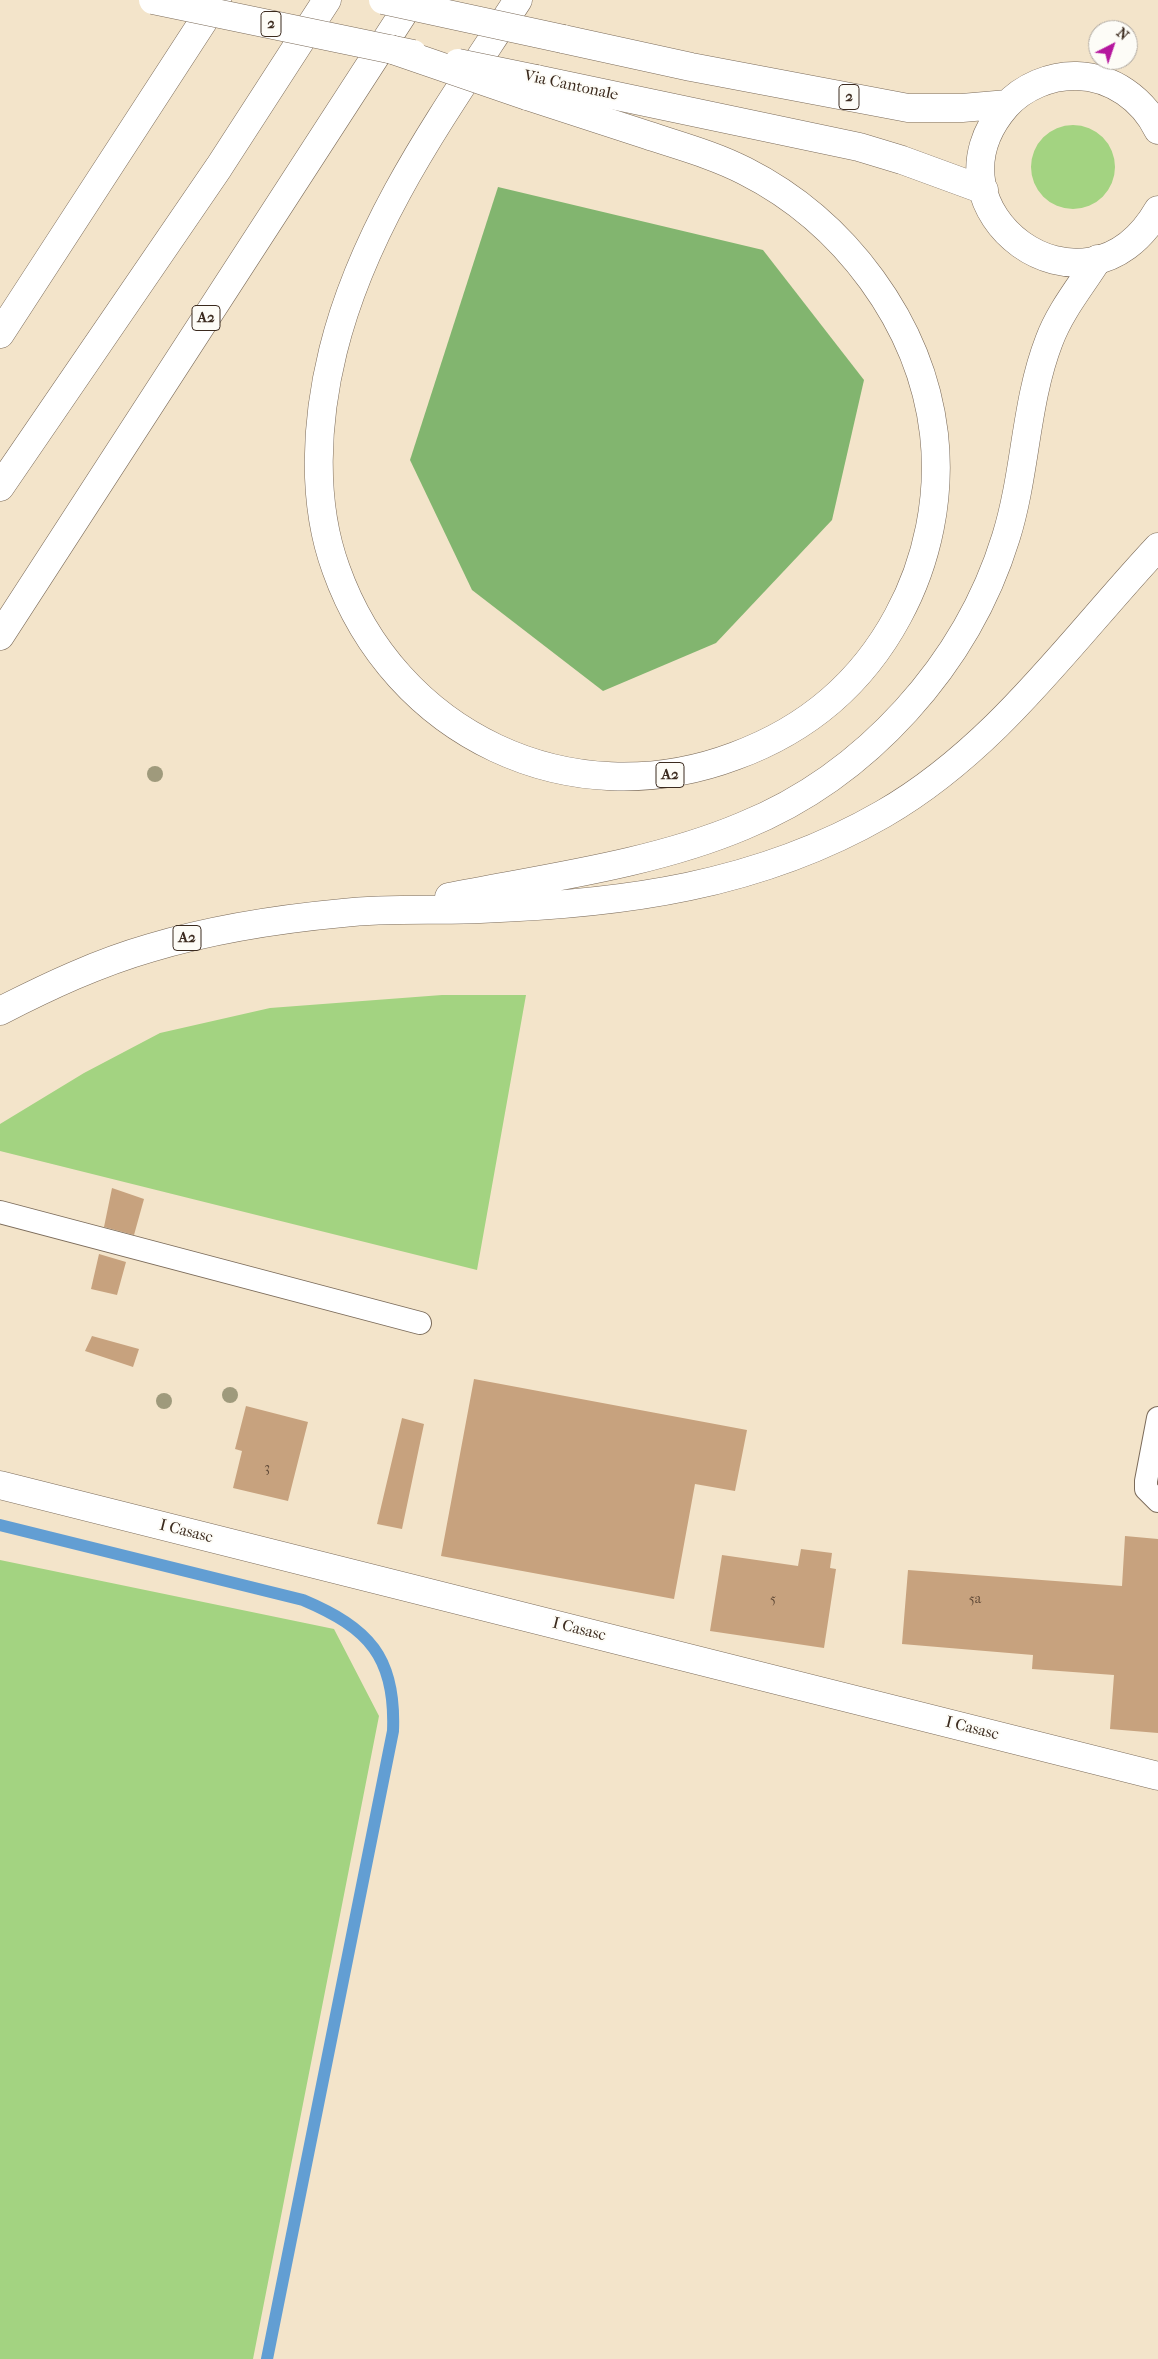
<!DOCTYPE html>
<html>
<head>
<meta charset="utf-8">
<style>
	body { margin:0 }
	#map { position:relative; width:1158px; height:2359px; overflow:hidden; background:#f3e4ca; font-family:"IM FELL French Canon",serif }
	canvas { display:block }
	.north { position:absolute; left:1088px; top:20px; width:50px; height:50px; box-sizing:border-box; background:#fdfcf7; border:1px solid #afa8a0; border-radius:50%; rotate:41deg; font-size:14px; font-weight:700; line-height:20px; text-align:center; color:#3b2a1e }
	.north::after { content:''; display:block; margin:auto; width:18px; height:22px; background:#b5179e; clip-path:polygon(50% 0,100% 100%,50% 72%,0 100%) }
</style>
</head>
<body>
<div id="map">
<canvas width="1158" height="2359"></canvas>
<div class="north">N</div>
</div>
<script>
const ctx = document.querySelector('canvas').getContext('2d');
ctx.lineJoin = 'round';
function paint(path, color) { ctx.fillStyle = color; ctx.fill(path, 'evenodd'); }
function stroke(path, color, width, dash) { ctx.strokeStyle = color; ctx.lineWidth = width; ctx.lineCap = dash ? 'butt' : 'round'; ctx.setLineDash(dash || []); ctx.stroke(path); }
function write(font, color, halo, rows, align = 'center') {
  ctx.font = font + ' "IM FELL French Canon",serif'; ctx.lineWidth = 4; ctx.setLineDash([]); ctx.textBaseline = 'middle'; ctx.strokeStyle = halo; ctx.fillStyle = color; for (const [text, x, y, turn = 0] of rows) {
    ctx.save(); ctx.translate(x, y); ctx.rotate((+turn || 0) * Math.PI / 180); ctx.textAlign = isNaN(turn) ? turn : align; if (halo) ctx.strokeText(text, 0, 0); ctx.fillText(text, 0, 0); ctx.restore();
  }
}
const green = new Path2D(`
	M1031 167a42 42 0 1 1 84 0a42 42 0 1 1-84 0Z
	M442 995H526L477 1270 0 1151V1124L84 1073 160 1033 270 1008Z
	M0 1560 334 1629 379 1716 253 2359H0Z`);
const forest = new Path2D(`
	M498 187 763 250 864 380 832 520 716 643 603 691 472 590 410 460Z`);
const stream = new Path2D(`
	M0 1525 303 1600C369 1628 396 1657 393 1731L267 2359`);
const building = new Path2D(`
	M112 1188 144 1199 134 1235 104 1227Z
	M99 1254 126 1262 117 1295 91 1289Z
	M92 1336 139 1349 133 1367 85 1351Z
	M474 1379 747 1430 735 1491 695 1484 674 1599 441 1556Z
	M246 1406 308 1422 288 1501 233 1488 242 1451 235 1449Z
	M402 1418 424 1424 402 1529 377 1524Z
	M1125 1536 1158 1539V1733L1110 1729 1114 1675 1032 1669 1033 1655 902 1644 908 1570 1122 1586Z
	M801 1549 832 1553 830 1568 836 1569 824 1648 710 1631 722 1555 798 1566Z`);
const lane = new Path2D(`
	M0 1212 420 1323
	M1158 1418 1146 1481V1489L1158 1501`);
const street = new Path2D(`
	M0 1485 1158 1776`);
const primary = new Path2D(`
	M563 39 691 67 908 108H962L1008 104
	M536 79 859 147 902 160 984 190
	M1158 130C1143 99 1112 77 1077 76 1051 75 1023 87 1006 106 916 210 1085 336 1158 210`);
const highway = new Path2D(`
	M518 0C446 111 365 221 333 351 316 420 311 501 336 569 395 735 570 818 735 756 806 730 862 683 898 616 928 561 941 496 934 434 921 323 844 221 745 171 714 155 680 146 647 135 607 122 567 109 527 96
	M0 334 217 0
	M0 487 219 167 327 0
	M0 636 412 0
	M449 897C545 878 653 864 743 826 866 776 967 664 1006 537 1026 473 1025 403 1049 341 1060 311 1081 286 1098 259
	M0 1011C49 986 98 963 150 948 213 929 278 919 343 913 389 908 434 911 480 909 622 904 758 886 883 814 996 749 1071 640 1158 547`);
const primaryBridge = new Path2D(`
	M153 0 413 54
	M383 0 563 39
	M458 63 536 79`);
const highwayBridge = new Path2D(`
	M390 49 527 96`);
const trees = [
	[155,774],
	[230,1395],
	[164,1401]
];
const numberNames = [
	["3",267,1469],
	["5",773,1600],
	["5a",975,1600]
];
const shields = [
	[271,24,20],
	[849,97,20],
	[206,318,28],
	[670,775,28],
	[187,938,28]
];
const shieldNames = [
	["2",271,24],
	["2",849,97],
	["A2",206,318],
	["A2",670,775],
	["A2",187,938]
];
const streetNames = [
	["Via Cantonale",571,86,12],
	["I Casasc",186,1532,14],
	["I Casasc",579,1630,14],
	["I Casasc",972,1729,14]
];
paint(green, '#a3d381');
paint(forest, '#82b56f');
stroke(stream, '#629ed3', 12);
paint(building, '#c7a27e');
stroke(lane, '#7b6b5a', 24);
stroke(street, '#7b6b5a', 29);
stroke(primary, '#7b6b5a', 29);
stroke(highway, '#7b6b5a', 29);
stroke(lane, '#fff', 22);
stroke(street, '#fff', 28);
stroke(primary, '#fff', 28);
stroke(highway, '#fff', 28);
stroke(primaryBridge, '#7b6b5a', 29, []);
stroke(highwayBridge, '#7b6b5a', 29, []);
stroke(primaryBridge, '#fff', 28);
stroke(highwayBridge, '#fff', 28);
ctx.fillStyle = '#9f9a7c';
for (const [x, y] of trees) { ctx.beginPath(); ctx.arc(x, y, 8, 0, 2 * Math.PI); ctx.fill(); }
write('14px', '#5e4836', null, numberNames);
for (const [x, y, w] of shields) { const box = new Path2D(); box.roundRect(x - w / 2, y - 12.5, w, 25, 4); ctx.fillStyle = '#fdfcf7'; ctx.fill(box); stroke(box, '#3b2a1e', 1); }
write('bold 15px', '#3b2a1e', null, shieldNames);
write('16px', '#3b2a1e', '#fdfcf7', streetNames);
</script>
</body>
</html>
